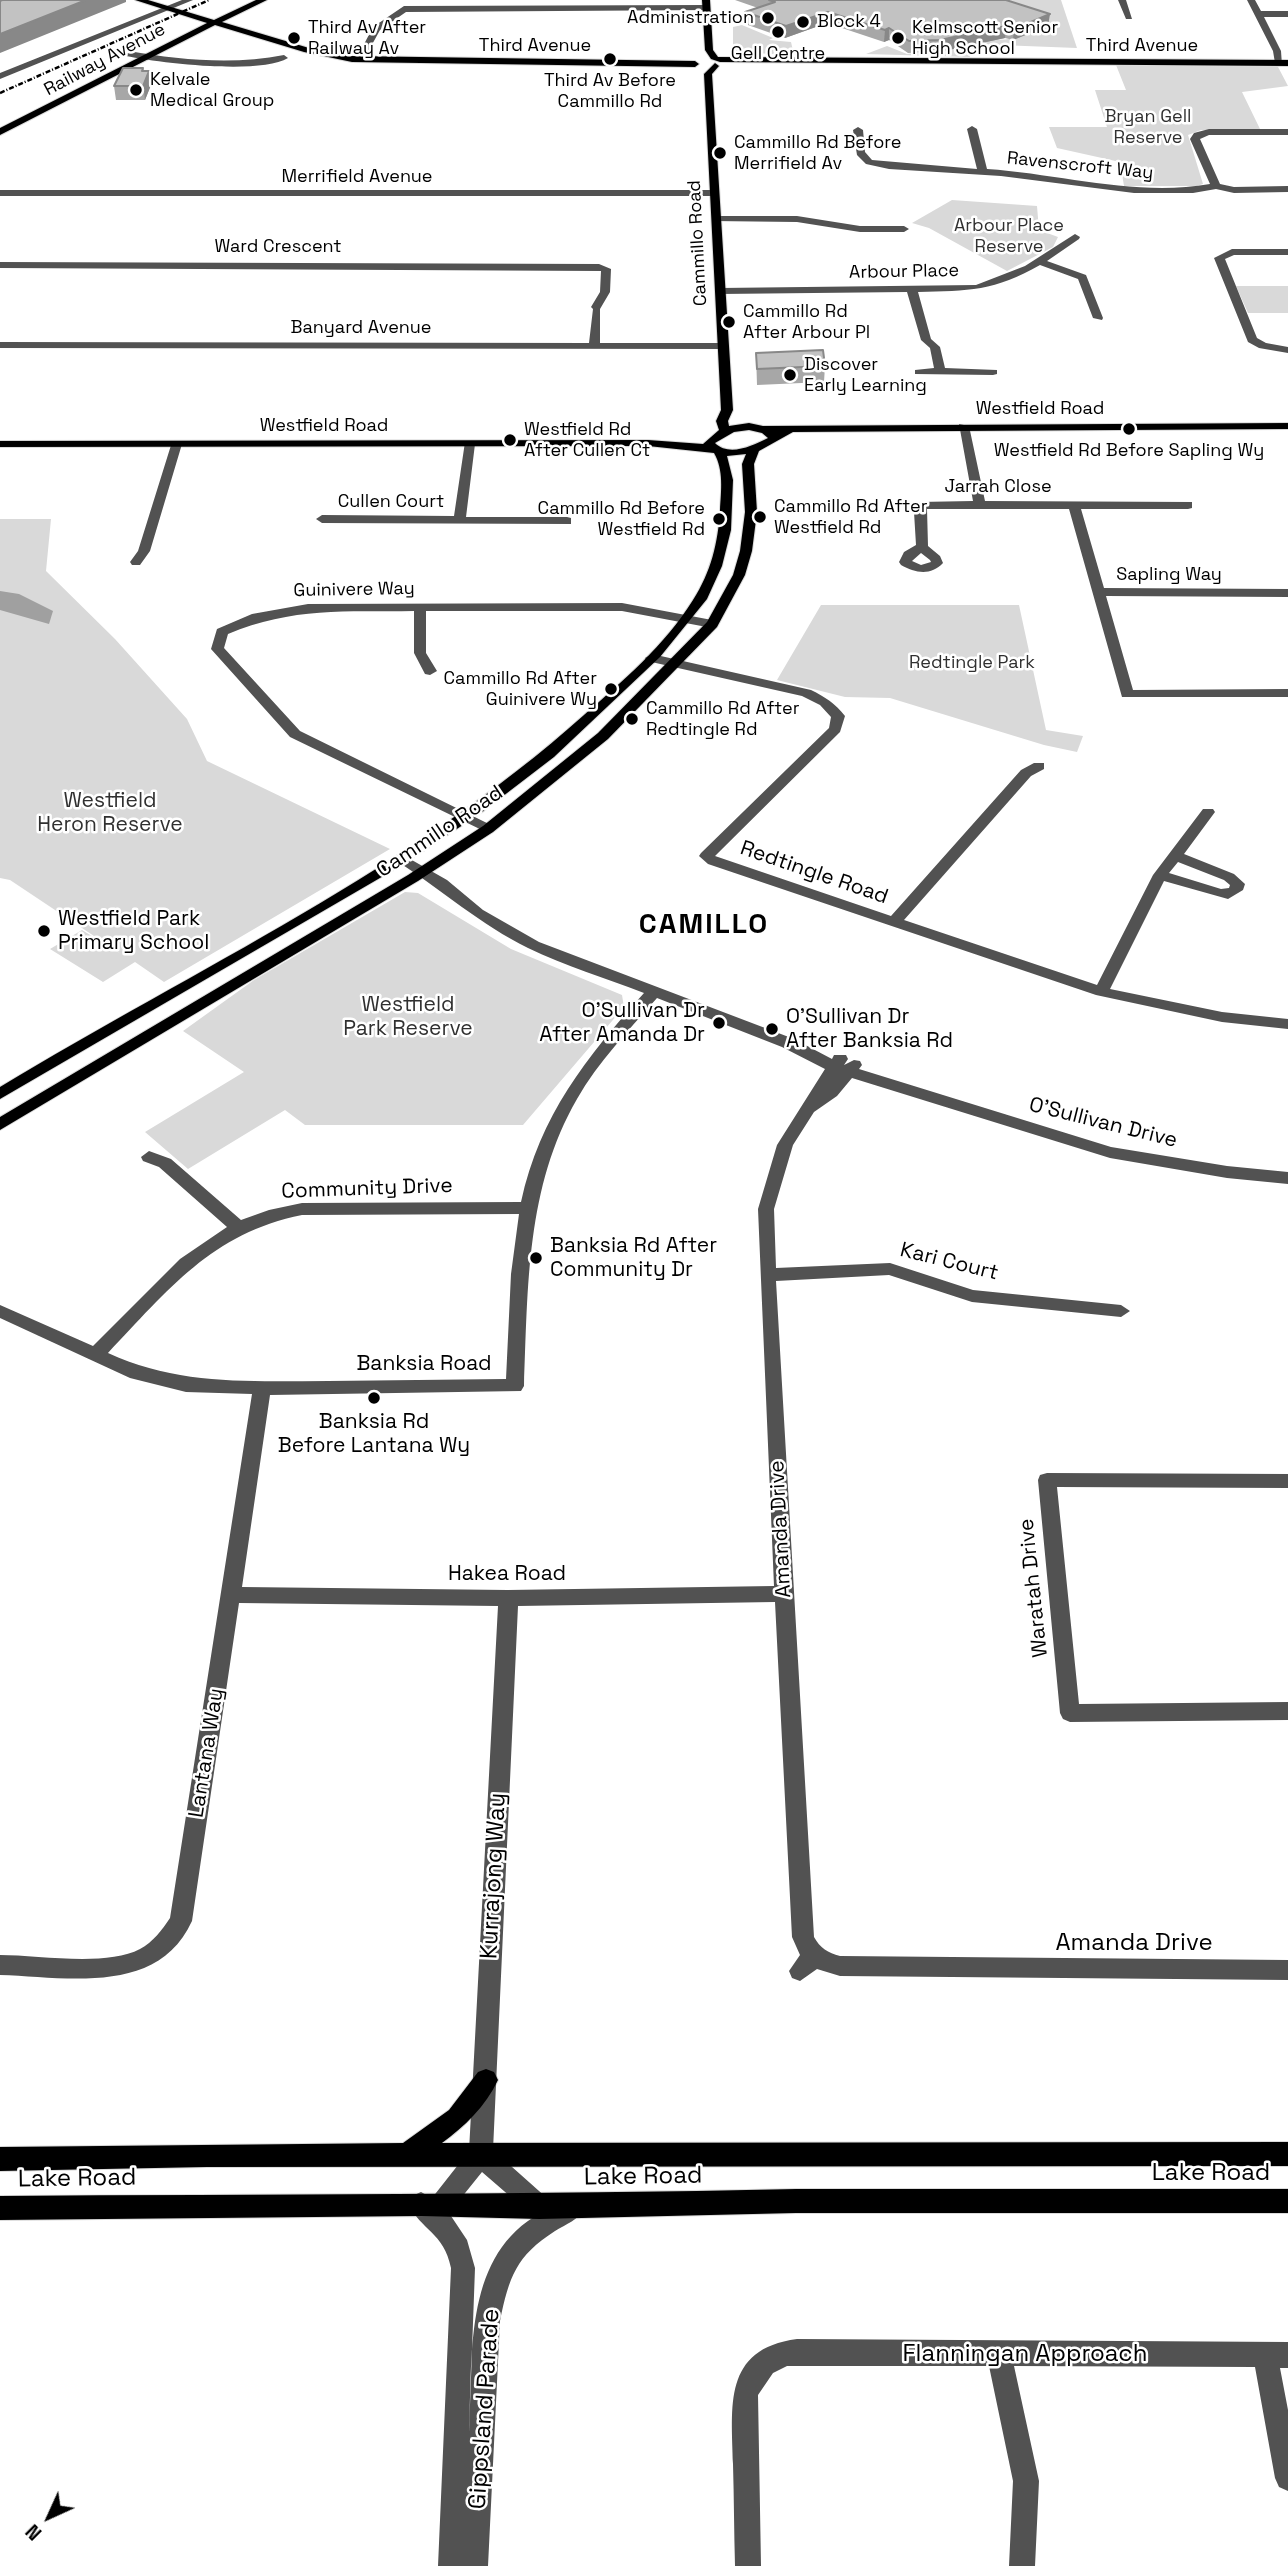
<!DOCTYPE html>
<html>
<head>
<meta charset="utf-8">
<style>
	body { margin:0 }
	#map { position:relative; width:1288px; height:2566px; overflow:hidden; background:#fff; font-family:"Space Grotesk",sans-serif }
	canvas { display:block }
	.north { position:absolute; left:14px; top:2482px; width:70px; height:70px; -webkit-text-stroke:5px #fff; paint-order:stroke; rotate:225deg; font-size:19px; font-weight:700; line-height:28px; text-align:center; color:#000 }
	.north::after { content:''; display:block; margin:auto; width:24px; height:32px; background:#000; clip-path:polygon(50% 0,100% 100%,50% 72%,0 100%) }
</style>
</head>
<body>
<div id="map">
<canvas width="1288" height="2566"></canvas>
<div class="north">N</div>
</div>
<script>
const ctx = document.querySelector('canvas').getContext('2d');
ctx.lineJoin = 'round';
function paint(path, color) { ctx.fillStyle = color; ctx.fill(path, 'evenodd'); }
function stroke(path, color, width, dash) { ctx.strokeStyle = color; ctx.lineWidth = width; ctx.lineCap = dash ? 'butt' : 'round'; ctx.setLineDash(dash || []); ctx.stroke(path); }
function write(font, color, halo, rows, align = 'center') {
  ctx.font = font + ' "Space Grotesk",sans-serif'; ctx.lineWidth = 5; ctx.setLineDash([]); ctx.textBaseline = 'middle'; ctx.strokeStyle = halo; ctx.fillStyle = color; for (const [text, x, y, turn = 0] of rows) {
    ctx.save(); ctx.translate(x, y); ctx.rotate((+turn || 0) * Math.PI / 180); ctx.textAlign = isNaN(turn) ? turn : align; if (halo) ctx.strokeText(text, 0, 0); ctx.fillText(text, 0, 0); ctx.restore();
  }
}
const green = new Path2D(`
	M970 0H1061L1077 48 973 44 972 35C1003 45 1019 38 1049 26Z
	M742 25 773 38 769 40 791 42 794 55 733 52V27Z
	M887 46 907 54 966 46 970 57 866 54Z
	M1116 65H1277L1288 86 1242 92 1260 129 1201 130 1188 135 1203 184 1197 186H1124L1120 162 1057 148 1049 127H1107L1095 90H1126Z
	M952 200 1037 206 1039 230 1058 237 1053 247 1007 271 929 228 912 223Z
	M1236 286H1288V313H1248Z
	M0 519H51L46 571 115 639 187 719 207 761 390 849 164 982 135 962 103 982 50 949 82 930 121 954 10 880 0 878Z
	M821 605H1019L1046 730 1083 736 1077 752 1044 745 890 698 845 697 777 680Z
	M405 892 418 893 511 949 622 995 624 1007 523 1125H305L285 1110 188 1169 145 1132 244 1072 183 1031 254 980Z`);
const water = new Path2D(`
	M0 591 19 594 53 611 49 624 0 610Z`);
const minor = new Path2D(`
	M182 0H193L0 79V73Z
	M1118 0H1126L1132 19H1126Z
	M1247 0H1255L1261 11H1288V17H1264L1281 51 1282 65 1275 63 1273 51Z
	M706 5 709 10 406 12 380 30 369 50 362 48 373 27 404 6Z
	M129 51C179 60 234 65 284 55L288 58C260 75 160 63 126 56Z
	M972 126 977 129 987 169C1061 174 1136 197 1210 184L1190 139 1194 133 1209 129H1288V135H1209L1200 139 1220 184 1234 187 1288 186V192L1234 193 1216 189 1193 193H1134L1001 176 889 169 866 164 857 155 853 130 858 127 863 130 865 152 872 160 977 169 967 129Z
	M0 190H714L719 193 714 196H0Z
	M715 216H797L860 226H904L909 229 904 232H860L797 222 712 221V217Z
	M1075 234 1080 237 1079 239 1047 261 1086 275 1103 318 1102 320 1093 318 1078 279 1040 265C995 291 968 291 918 292L931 339 940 347 945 368 997 370V374L993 375 915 374V370L934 368 930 348 921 340 907 292 720 294 715 291 720 288 976 285 1025 266Z
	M1232 249H1288V255H1234L1225 259 1257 338 1266 343 1288 347V353L1259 348 1248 342 1214 258Z
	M0 262 599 264 611 269 610 292 600 309V343H722L727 346 722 349 0 348V342L589 343 593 309 591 307 600 292 601 271 0 268Z
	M959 424 969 426 985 501 1192 502V508L1188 509H1081L1104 588 1288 589V597L1106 596 1133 690 1288 689V697H1122L1069 509H927L928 546 940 556 943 563C931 576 915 573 901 565L899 562 904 552 916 545 914 512 919 502 973 501ZM921 553 930 560 931 562 921 565 912 561Z
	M172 442 182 444 150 551 140 565H132L130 562 138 551Z
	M465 442 475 444 466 517H567L571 518V524L322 523 316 519 322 515 454 516Z
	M622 603 712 620 718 624 712 628 622 611H426V653L437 671 430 675 425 674 414 653V611C346 612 292 607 228 634L224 648 300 731 493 826V832L488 833 290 737 211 649 217 629 252 614 308 604Z
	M652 654 811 690C825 697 835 703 845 716L840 732 715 856 891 916 1021 770 1034 763H1044V769L1031 776 904 920 1097 985 1153 875 1203 809H1213L1215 812 1184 854 1234 874 1245 884 1243 890 1228 899 1164 881 1110 989 1222 1012 1288 1019V1029L1222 1022 1096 995 708 864 699 856 701 853 829 728 831 717 820 705 802 696 647 661 645 658ZM1178 862 1224 880 1230 885 1229 888 1221 889 1169 873Z
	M403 855 447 880 483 910 539 942 794 1039 832 1059 834 1055H846L848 1059 844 1065 854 1060 860 1061 862 1065 859 1069 1111 1147 1227 1166 1288 1172V1184L1227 1178 1110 1158 852 1078 837 1096 814 1112 793 1145 774 1209 776 1268 890 1263 973 1290 1121 1305 1130 1311 1121 1317 972 1302 889 1275 776 1281 814 1937C820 1948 828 1953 840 1956L1288 1960V1980L840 1976 817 1969 800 1981 792 1978 789 1971 800 1955 792 1937 775 1602 518 1606 493 2150 548 2199 551 2207 572 2196 581 2200 584 2208C579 2220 566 2224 555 2231 516 2256 509 2277 500 2321L488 2566H438L451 2268C444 2232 420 2230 409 2204L412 2196 421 2192 432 2198 469 2151 498 1606 239 1603 192 1921C158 1996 67 1977 0 1975V1955C38 1955 106 1967 140 1949 153 1942 162 1930 170 1918L252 1394 186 1392 130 1378 0 1318V1305L93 1346 180 1259 227 1227 159 1167 143 1161 141 1157 149 1151 171 1159 241 1220 269 1210 302 1203 521 1202C540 1115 586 1058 644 993 606 978 565 966 528 948 481 925 442 890 398 862L396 859ZM657 998 782 1047 825 1069 777 1145 758 1209 774 1586 508 1590 242 1587 270 1395 521 1391 524 1386C528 1287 526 1187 577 1099 598 1062 629 1030 657 998ZM519 1214 511 1274 506 1379C447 1380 388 1380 329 1381 252 1381 179 1386 108 1353 168 1290 212 1233 302 1215ZM482 2172 534 2217C463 2261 473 2359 469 2432L475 2268 467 2240 449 2213Z
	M1047 1473 1288 1474V1488L1057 1487 1079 1704 1288 1702V1720L1070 1722 1063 1719 1060 1713 1038 1480 1040 1475Z
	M797 2339 1288 2342V2368H1280L1288 2410V2491L1279 2487 1275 2478 1255 2367 1014 2366 1039 2481 1035 2566H1009L1013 2481 989 2366H787L773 2373 758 2395 761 2566H735C734 2532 734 2498 733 2464 732 2407 722 2349 797 2339Z`);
const major = new Path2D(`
	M135 0H148L214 20 256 0H267L222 22 309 48 352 56 695 61 699 64 695 67 352 62 304 52 215 25 0 135V128L207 23Z
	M702 0H710L713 50 718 57 1288 60V66L720 62 711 59 705 50Z
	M715 63 719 66 712 74 733 410 728 421 729 426 749 423 763 426 1288 423V429L793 432 759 451 754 464 757 512 752 551 745 575 717 627 608 739 493 832 418 881 0 1130V1117L408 875 483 826 598 733 707 622 733 575 740 551 745 512 742 464 746 454 727 456 733 480 731 530 722 566 707 599 660 657 554 757 481 813 404 864 0 1099V1087C197 968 411 870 584 715 623 681 665 645 693 600 711 572 718 543 720 510 721 491 724 470 714 453L648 446 0 447V441L648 440 703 444 719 430 716 421 721 410 704 74ZM749 430 762 433 768 438C752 446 729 457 715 443L734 432Z
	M486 2069 494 2072 498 2080C486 2106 464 2127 442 2143L1288 2142V2166L207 2167 0 2171V2147L403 2143 449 2110 478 2072Z
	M796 2189H1288V2213H796L539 2219 421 2216 0 2220V2196C265 2194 531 2195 796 2189Z`);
const rail = new Path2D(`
	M0 93 209 0`);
const wall = new Path2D(`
	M735 0H1006L1048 26 1013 40 1005 38 939 52 908 53 889 40 884 42 827 23 785 38 745 24V12L758 8Z
	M143 68 144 71H149L151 85 145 100H116L114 86Z
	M756 353 825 366 824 382 757 385Z`);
const shadedWall = new Path2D(`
	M86 0H126V2L0 53V34Z
	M828 12 827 23 785 38 786 26Z
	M1050 14 1048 26 1013 40 1014 29Z
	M1006 26 1005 38 939 52 940 40Z
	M889 28V40L884 42 885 30Z
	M143 68 145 81 149 71 151 85 145 100 142 71Z`);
const building = new Path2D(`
	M2 0H86L0 34V1Z
	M769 0H1006L1050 14 1014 29 1006 26 940 40 909 41 889 28 885 30 828 12 786 26 745 12 775 2Z
	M123 68H143L142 71H149L143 86H114Z
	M823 350 825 366 757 369 756 353Z`);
const markers = [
	[768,18,7,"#000"],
	[803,22,7,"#000"],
	[778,32,7,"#000"],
	[294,38,7,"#000"],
	[898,38,7,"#000"],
	[610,59,7,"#000"],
	[136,90,7,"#000"],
	[720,153,7,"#000"],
	[729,322,7,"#000"],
	[790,375,7,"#000"],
	[1129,429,7,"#000"],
	[510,440,7,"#000"],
	[760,517,7,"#000"],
	[719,519,7,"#000"],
	[611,689,7,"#000"],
	[632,719,7,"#000"],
	[44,931,7,"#000"],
	[719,1023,7,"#000"],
	[772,1029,7,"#000"],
	[536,1258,7,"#000"],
	[374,1398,7,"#000"]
];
const farPoinames = [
	["Administration",754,18,"right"],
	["Block 4",817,22],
	["Third Av After",308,28],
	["Railway Av",308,49],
	["Kelmscott Senior",912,28],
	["High School",912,49],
	["Gell Centre",778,54,"center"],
	["Kelvale",150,80],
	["Medical Group",150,101],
	["Third Av Before",610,81,"center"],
	["Cammillo Rd",610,102,"center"],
	["Cammillo Rd Before",734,143],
	["Merrifield Av",734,164],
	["Cammillo Rd",743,312],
	["After Arbour Pl",743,333],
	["Discover",804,365],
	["Early Learning",804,386],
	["Westfield Rd",524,430],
	["After Cullen Ct",524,451],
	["Westfield Rd Before Sapling Wy",1129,451,"center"],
	["Cammillo Rd After",774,507],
	["Westfield Rd",774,528],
	["Cammillo Rd Before",705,509,"right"],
	["Westfield Rd",705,530,"right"],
	["Cammillo Rd After",597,679,"right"],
	["Guinivere Wy",597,700,"right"],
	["Cammillo Rd After",646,709],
	["Redtingle Rd",646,730]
];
const farStreetnames = [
	["Third Avenue",535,46],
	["Third Avenue",1142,46],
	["Railway Avenue",105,60,-28],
	["Ravenscroft Way",1080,166,6],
	["Merrifield Avenue",357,177],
	["Cammillo Road",698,243,-93],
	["Ward Crescent",278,247],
	["Arbour Place",904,272,-1],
	["Banyard Avenue",361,328],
	["Westfield Road",1040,409],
	["Westfield Road",324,426],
	["Jarrah Close",998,487],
	["Cullen Court",391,502],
	["Sapling Way",1169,575],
	["Guinivere Way",354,590,-1]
];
const farParknames = [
	["Bryan Gell",1148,117],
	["Reserve",1148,138],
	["Arbour Place",1009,226],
	["Reserve",1009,247],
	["Redtingle Park",972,663]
];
const parkNames = [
	["Westfield",110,801],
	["Heron Reserve",110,825],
	["Westfield",408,1005],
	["Park Reserve",408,1029]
];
const streetNames = [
	["Cammillo Road",440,832,-34],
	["Redtingle Road",814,873,19],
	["O'Sullivan Drive",1103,1123,14],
	["Community Drive",367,1189,-2],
	["Kari Court",949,1262,14],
	["Banksia Road",424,1364],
	["Amanda Drive",781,1529,-93],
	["Hakea Road",507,1574],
	["Waratah Drive",1034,1588,-96],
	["Lantana Way",207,1753,-81]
];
const poiNames = [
	["Westfield Park",58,919],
	["Primary School",58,943],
	["O'Sullivan Dr",705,1011,"right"],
	["After Amanda Dr",705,1035,"right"],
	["O'Sullivan Dr",786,1017],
	["After Banksia Rd",786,1041],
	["Banksia Rd After",550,1246],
	["Community Dr",550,1270],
	["Banksia Rd",374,1422,"center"],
	["Before Lantana Wy",374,1446,"center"]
];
const nearStreetnames = [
	["Kurrajong Way",494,1876,-87],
	["Amanda Drive",1134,1943],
	["Lake Road",1211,2173],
	["Lake Road",643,2177,-1],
	["Lake Road",77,2179,-1],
	["Flanningan Approach",1025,2354],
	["Gippsland Parade",485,2409,-86]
];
const districtNames = [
	["CAMILLO",704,925]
];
paint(green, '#d9d9d9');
paint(water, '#a0a0a0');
stroke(major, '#dbdbdb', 2);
paint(minor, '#525252');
paint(major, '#000');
stroke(rail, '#000', 2.5, [5, 2, 1, 2]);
paint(wall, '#a7a7a7');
paint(shadedWall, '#888');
paint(building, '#c2c2c2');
stroke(building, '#888', 2);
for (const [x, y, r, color] of markers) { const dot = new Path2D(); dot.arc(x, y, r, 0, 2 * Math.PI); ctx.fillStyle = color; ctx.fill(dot); stroke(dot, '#fff', 2.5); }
write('18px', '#000', '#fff', farPoinames, 'left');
write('18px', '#000', '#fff', farStreetnames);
write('18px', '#303030', '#fff', farParknames);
write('21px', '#303030', '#fff', parkNames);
write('21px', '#000', '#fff', streetNames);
write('21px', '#000', '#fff', poiNames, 'left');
write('24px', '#000', '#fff', nearStreetnames);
ctx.letterSpacing = '2px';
write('bold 28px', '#000', '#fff', districtNames);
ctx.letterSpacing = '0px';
</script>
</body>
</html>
